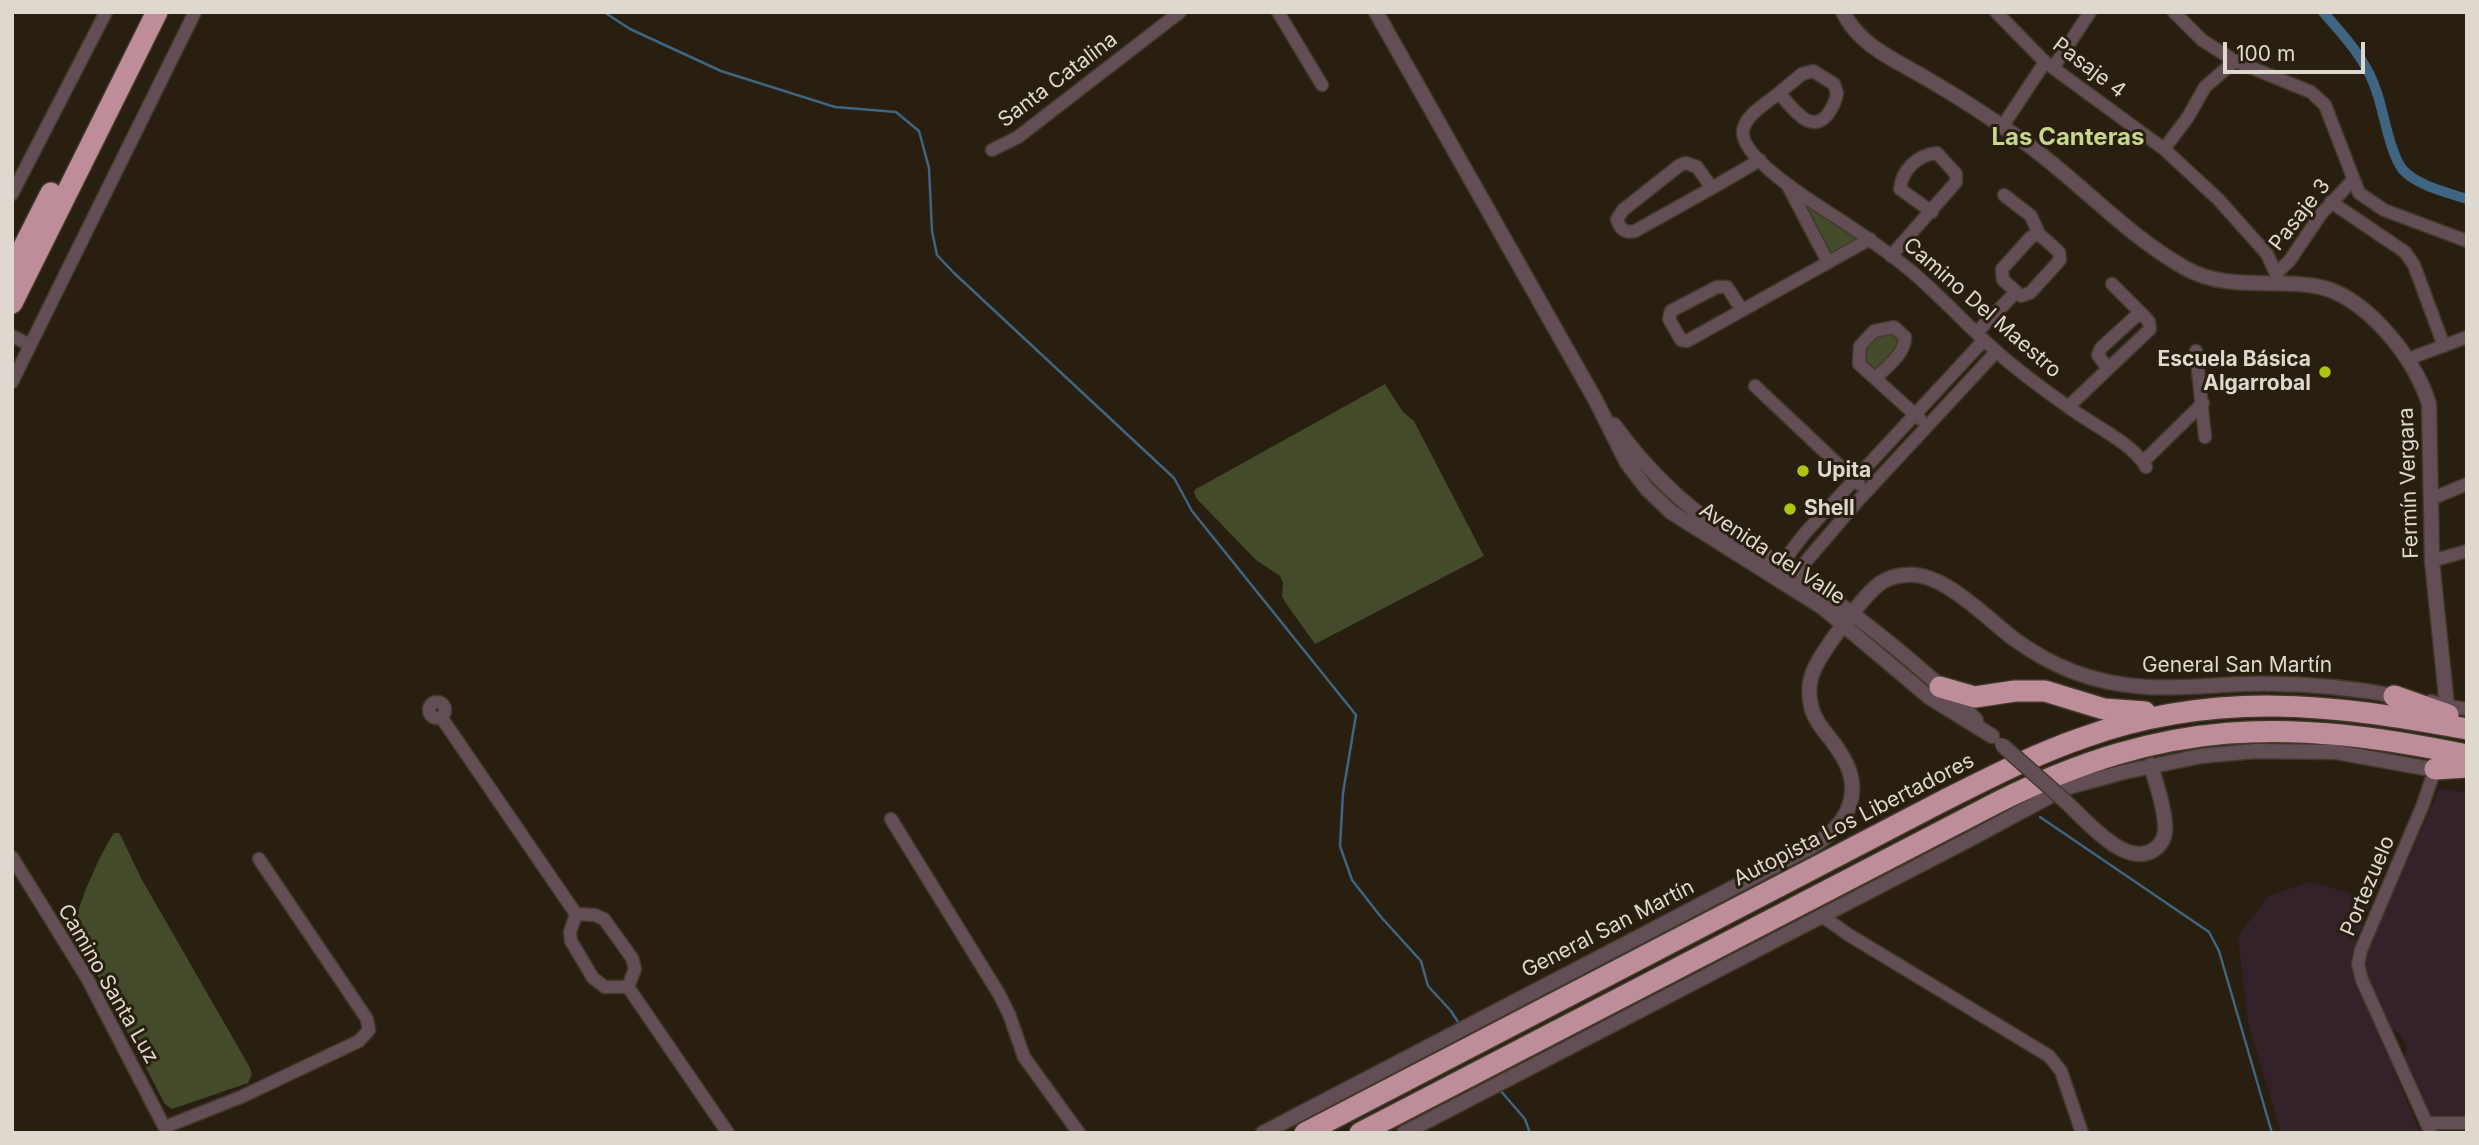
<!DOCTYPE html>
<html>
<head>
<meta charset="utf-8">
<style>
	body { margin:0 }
	#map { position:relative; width:2479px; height:1145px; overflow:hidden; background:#291f10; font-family:Inter,sans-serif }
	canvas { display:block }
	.frame { position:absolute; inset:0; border:14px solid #dfd8ce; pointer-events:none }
	.scale { position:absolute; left:2223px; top:42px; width:142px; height:32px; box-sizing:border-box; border:4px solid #dfd8ce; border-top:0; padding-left:9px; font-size:21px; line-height:24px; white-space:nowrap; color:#dfd8ce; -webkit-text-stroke:5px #291f10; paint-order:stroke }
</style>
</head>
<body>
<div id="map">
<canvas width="2479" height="1145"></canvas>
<div class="frame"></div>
<div class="scale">100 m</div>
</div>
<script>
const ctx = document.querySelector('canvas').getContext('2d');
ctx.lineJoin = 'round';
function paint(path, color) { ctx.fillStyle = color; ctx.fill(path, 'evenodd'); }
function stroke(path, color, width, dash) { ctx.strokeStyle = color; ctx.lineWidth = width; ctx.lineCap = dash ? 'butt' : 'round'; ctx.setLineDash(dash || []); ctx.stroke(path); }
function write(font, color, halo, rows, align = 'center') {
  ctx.font = font + ' Inter,sans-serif'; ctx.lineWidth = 6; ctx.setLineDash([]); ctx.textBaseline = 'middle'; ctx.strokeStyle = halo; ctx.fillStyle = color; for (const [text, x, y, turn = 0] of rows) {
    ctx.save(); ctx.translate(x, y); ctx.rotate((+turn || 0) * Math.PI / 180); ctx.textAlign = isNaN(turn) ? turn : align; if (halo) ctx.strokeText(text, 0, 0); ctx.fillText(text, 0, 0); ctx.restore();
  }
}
const industrial = new Path2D(`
	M2440 788 2467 793V1118L2430 1119 2404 1060 2407 1048 2400 1034 2389 1027 2366 975 2364 959Z
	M2310 882 2372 899 2354 947 2351 958 2353 973 2420 1133H2281L2248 1022 2238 936 2269 896Z`);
const green = new Path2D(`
	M1799 198 1861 240 1829 257Z
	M1897 331 1902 344 1877 371 1872 370 1863 360V348L1875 334Z
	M1385 384 1403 412 1414 421 1484 556 1315 644 1285 602 1282 596 1283 583 1280 576 1256 560 1196 498 1194 492 1196 489Z
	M114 833H119L121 836 141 878 249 1066 252 1074 248 1083 172 1109 165 1104 74 931C74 911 102 850 114 833Z`);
const stream = new Path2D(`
	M604 12 630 29 721 71 835 107 896 112 919 131 929 168 932 231 937 255 954 273 1174 478 1192 511 1356 715 1343 793 1340 846 1352 880 1381 917 1421 961 1428 986 1451 1011 1460 1025
	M2040 817 2209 932 2219 951 2272 1133
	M1500 1090 1525 1119 1530 1133`);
const canal = new Path2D(`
	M2323 12C2345 37 2367 60 2377 93 2384 113 2390 154 2403 170 2418 186 2446 192 2467 199`);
const minor = new Path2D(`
	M1278 12 1322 85
	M1996 12 2045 62 2164 149 2218 199 2267 254 2276 274 2278 283
	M2174 12 2202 40 2235 61 2311 92 2325 105 2359 193 2384 210 2467 241
	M2053 68 2090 12
	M1813 71 1834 84 1837 93C1836 100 1833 107 1828 114 1810 136 1792 107 1779 93L1802 74Z
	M1779 93C1767 103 1745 115 1743 131 1740 159 1820 207 1842 221 1866 237 1889 253 1911 271 1941 296 1966 325 1996 351 2018 371 2043 389 2067 406 2090 424 2132 442 2146 467
	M2002 127 2045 62
	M2164 149 2188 117 2205 87 2235 61
	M992 150 1018 137 1180 12
	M1686 163 1697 167 1712 188 1635 231C1625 234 1619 228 1617 219L1623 210 1680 165Z
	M1712 188 1760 160
	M1789 188 1828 262
	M12 194 106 12
	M2004 195 2031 216 2039 234
	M2331 202 2405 252 2414 265 2444 346
	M2039 234 2059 252 2060 260 2030 293 2021 296 2003 280 2002 269 2031 237Z
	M1891 256 1956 182V174L1937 153C1918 155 1902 169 1900 189L1932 212
	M2276 274 2290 260 2321 214 2353 180
	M2112 284 2143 315
	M1742 310 1727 287H1717L1671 311 1669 319 1681 340 1687 341 1870 239
	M1977 332 2016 292
	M12 336 30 345
	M2196 351 2205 437
	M2408 359 2467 337
	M1876 378C1887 366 1905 354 1905 337L1894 327 1874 331 1860 346 1859 364 1920 419
	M12 382 195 12
	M1755 386 1859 484
	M2068 407 2150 329 2149 322 2143 315 2136 316 2101 348 2098 355 2108 369
	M2143 462 2203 403
	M2431 499 2467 484
	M2432 561 2467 551
	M1776 571 1805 533 1984 340
	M1790 580 1856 503 1996 352
	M429 710a8 8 0 1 1 16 0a8 8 0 1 1-16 0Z
	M2447 706 2467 709
	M441 717 576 914
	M891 819 999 994 1009 1014 1024 1057 1079 1133
	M12 857 87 978 167 1132
	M576 914 570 932 571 941 593 978 605 987H628
	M576 914 595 915 604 919 632 958 635 969 628 987
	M1822 916 1849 935 2049 1056 2061 1071 2082 1133
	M628 987 728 1133
	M2426 1123H2467
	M165 1127 241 1097 359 1041 369 1030 367 1019 259 859
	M2431 1133 2362 980 2358 964 2361 950 2422 807 2435 769`);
const tertiary = new Path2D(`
	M1376 12 1596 401 1627 463 1647 489 1671 512 1822 607 1929 697 1992 736
	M1843 12C1859 45 1893 59 1924 77 1965 101 2006 127 2044 157 2091 194 2132 238 2185 268 2226 291 2272 279 2315 286 2364 293 2416 359 2429 404L2432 561 2447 706 2431 702
	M1614 425C1644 466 1678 501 1720 529 1745 545 1773 559 1798 575 1861 618 1922 667 1976 720
	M2065 801C2085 819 2126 870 2155 849 2163 843 2166 834 2165 824 2164 805 2156 784 2151 765
	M1263 1133 1811 847C1849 825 1866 790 1839 751 1830 736 1815 724 1811 706 1809 696 1808 685 1812 675 1818 655 1865 593 1882 582 1889 578 1898 575 1907 575 1944 572 1986 618 2014 639 2032 652 2053 664 2074 672 2136 695 2184 686 2247 684 2299 683 2350 687 2401 697
	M1404 1133 1974 837 2065 788 2124 772 2201 756 2256 751 2336 752 2441 771`);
const motorway = new Path2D(`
	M12 270 51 193
	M12 303 157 12
	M1940 687 1975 697 2015 691H2045L2104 709 2145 712
	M2394 696 2448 715
	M2435 769 2467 767
	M1305 1133 1941 802C1987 779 2033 755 2082 738 2215 690 2332 704 2467 729
	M1360 1133 1998 802C2167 718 2286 718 2467 755`);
const tertiaryBridge = new Path2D(`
	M2002 745 2065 801`);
const markers = [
	[2325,372,7,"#adc60f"],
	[1803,471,7,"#adc60f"],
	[1790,509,7,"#adc60f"]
];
const streetNames = [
	["Pasaje 4",2089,68,37],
	["Santa Catalina",1058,80,-37],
	["Pasaje 3",2300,215,-52],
	["Camino Del Maestro",1982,308,41],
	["Fermín Vergara",2409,483,-92],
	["Avenida del Valle",1772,554,33],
	["General San Martín",2237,666],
	["Autopista Los Libertadores",1854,820,-27],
	["Portezuelo",2368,886,-67],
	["General San Martín",1608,929,-27],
	["Camino Santa Luz",108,984,60]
];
const poiNames = [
	["Escuela Básica",2311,360,"right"],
	["Algarrobal",2311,384,"right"],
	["Upita",1817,471],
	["Shell",1804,509]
];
const quarterNames = [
	["Las Canteras",2068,138]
];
paint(industrial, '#33222a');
paint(green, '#434b2a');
stroke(stream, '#3e6581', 2.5);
stroke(canal, '#3e6581', 10);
stroke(minor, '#42392b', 15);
stroke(tertiary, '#42392b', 17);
stroke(motorway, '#42392b', 24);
stroke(minor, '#624e54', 12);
stroke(tertiary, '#624e54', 14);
stroke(motorway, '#be8d9a', 21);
stroke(tertiaryBridge, '#42392b', 17, []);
stroke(tertiaryBridge, '#624e54', 14);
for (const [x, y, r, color] of markers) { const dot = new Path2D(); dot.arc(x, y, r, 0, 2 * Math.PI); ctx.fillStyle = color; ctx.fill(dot); stroke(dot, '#291f10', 2.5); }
write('21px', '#dfd8ce', '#291f10', streetNames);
write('bold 21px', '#dfd8ce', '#291f10', poiNames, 'left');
write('bold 24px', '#c7d78c', '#291f10', quarterNames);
</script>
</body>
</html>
